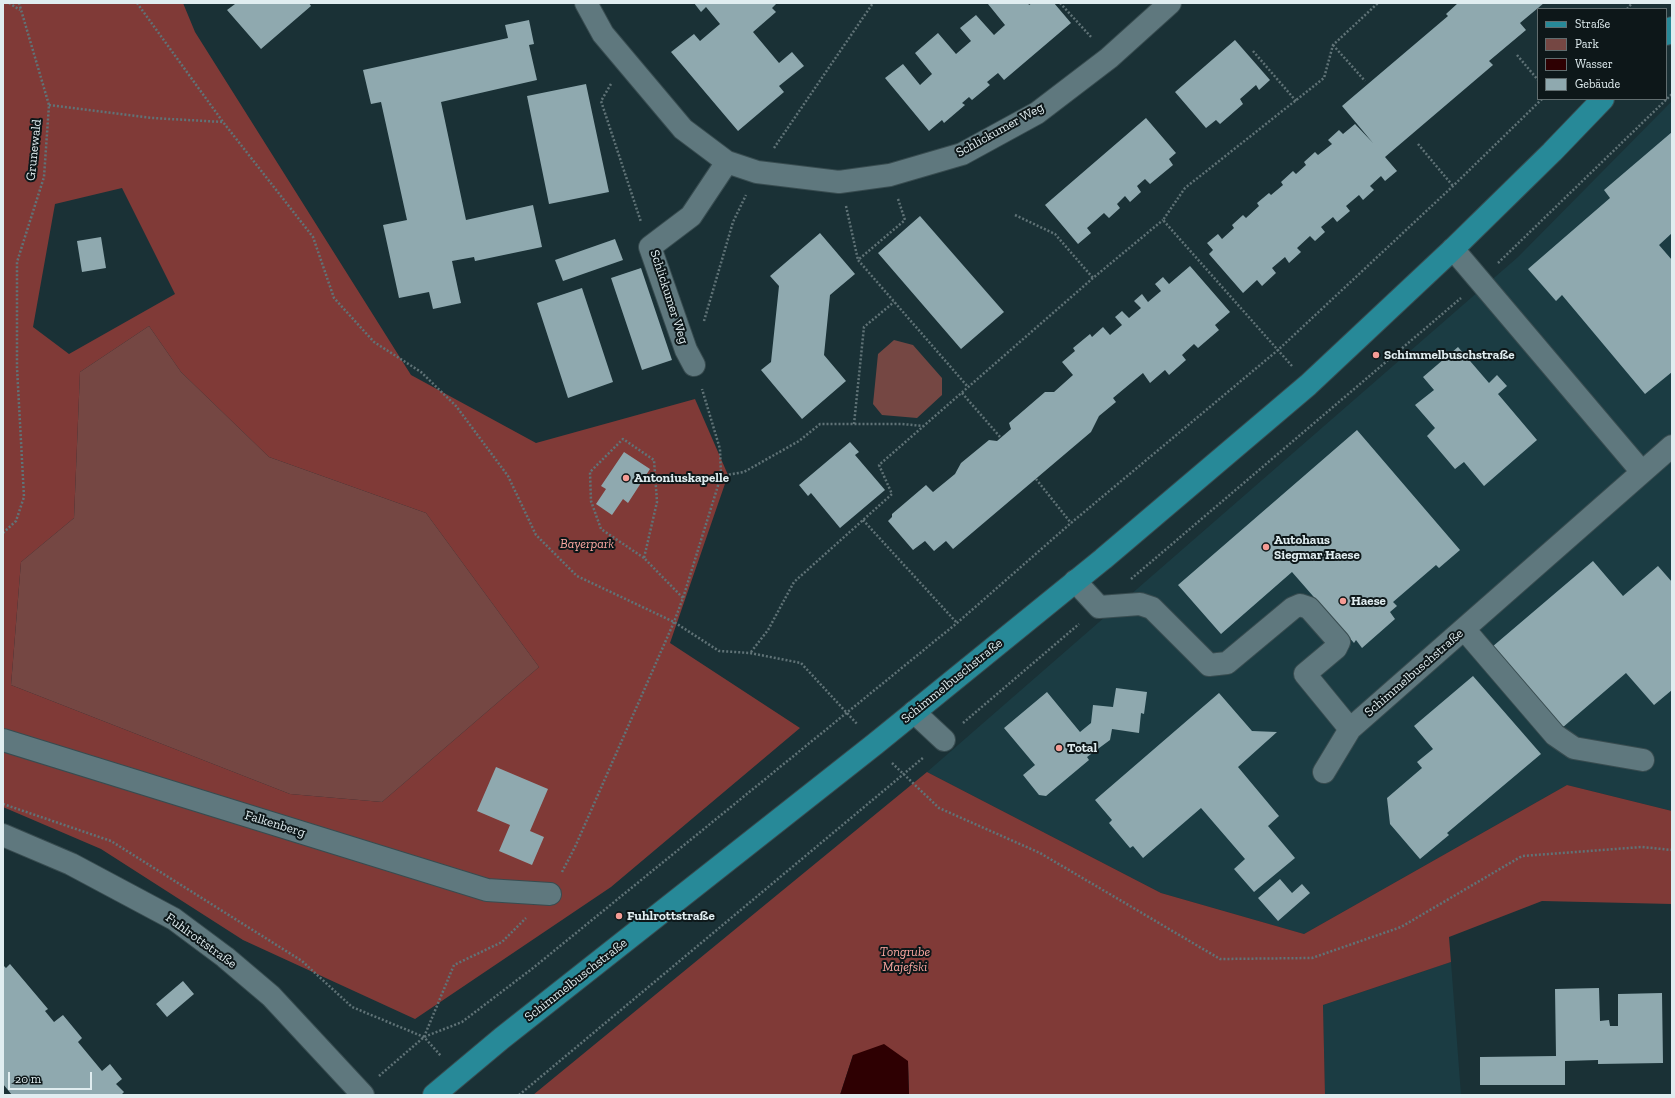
<!DOCTYPE html>
<html>
<head>
<meta charset="utf-8">
<style>
	body { margin:0 }
	#map { position:relative; width:1675px; height:1098px; overflow:hidden; background:#1a3136; font-family:"Zilla Slab",serif }
	canvas { display:block }
	.frame { position:absolute; inset:0; border:4px solid #e0edf0; pointer-events:none }
	.legend { position:absolute; left:1537px; top:8px; width:130px; height:92px; box-sizing:border-box; background:#0d1719; border:1px solid #616d6f; margin:0; padding:5px 7px; list-style:none; font-size:12px; color:#e0edf0 }
	.legend li { display:flex; align-items:center; gap:8px; height:20px }
	.legend b { width:20px; border:1px solid #616d6f }
	.scale { position:absolute; left:8px; top:1072px; width:84px; height:18px; box-sizing:border-box; border:2px solid #e0edf0; border-top:0; padding-left:5px; font-size:12px; line-height:14px; white-space:nowrap; color:#e0edf0; -webkit-text-stroke:3px #0d1719; paint-order:stroke }
</style>
</head>
<body>
<div id="map">
<canvas width="1675" height="1098"></canvas>
<div class="frame"></div>
<ul class="legend">
<li><b style="height:5px;background:#278998"></b>Straße</li>
<li><b style="height:11px;background:#754743"></b>Park</li>
<li><b style="height:11px;background:#2e0002"></b>Wasser</li>
<li><b style="height:11px;background:#8fa9af"></b>Gebäude</li>
</ul>
<div class="scale">20 m</div>
</div>
<script>
const ctx = document.querySelector('canvas').getContext('2d');
ctx.lineJoin = 'round';
function paint(path, color) { ctx.fillStyle = color; ctx.fill(path, 'evenodd'); }
function stroke(path, color, width, dash) { ctx.strokeStyle = color; ctx.lineWidth = width; ctx.lineCap = dash ? 'butt' : 'round'; ctx.setLineDash(dash || []); ctx.stroke(path); }
function write(font, color, halo, rows, align = 'center') {
  ctx.font = font + ' "Zilla Slab",serif'; ctx.lineWidth = 4; ctx.setLineDash([]); ctx.textBaseline = 'middle'; ctx.strokeStyle = halo; ctx.fillStyle = color; for (const [text, x, y, turn = 0] of rows) {
    ctx.save(); ctx.translate(x, y); ctx.rotate((+turn || 0) * Math.PI / 180); ctx.textAlign = isNaN(turn) ? turn : align; if (halo) ctx.strokeText(text, 0, 0); ctx.fillText(text, 0, 0); ctx.restore();
  }
}
const built = new Path2D(`
	M1672 101V811L1567 785 1304 934 1161 893 927 772 1518 257Z
	M1451 962 1461 1095H1325L1323 1005Z`);
const green = new Path2D(`
	M149 326 181 372 269 457 426 513 539 667 382 802 290 794 11 685 21 562 74 518 80 372Z
	M894 340 913 345 942 378V395L917 418 882 415 873 404 878 354Z`);
const forest = new Path2D(`
	M3 3H183L195 32 411 375 536 443 695 399 728 475 670 643 800 728 611 887 415 1019 243 940 101 849 3 807ZM122 188 175 294 69 354 33 327 55 204ZM149 326 181 372 269 457 426 513 539 667 382 802 290 794 11 685 21 562 74 518 80 372Z
	M927 772 1161 893 1304 934 1567 785 1672 811V904L1542 901 1449 937 1451 962 1323 1005 1325 1095H909L908 1062 853 1055 840 1095H533Z`);
const water = new Path2D(`
	M884 1044 908 1061 909 1095H840L853 1055Z`);
const building = new Path2D(`
	M234 3H309L311 6 261 49 227 10 235 4Z
	M694 3H777L772 8 776 12 753 32 779 63 792 52 804 66 779 86 784 92 738 131 671 52 694 34 700 41 720 24 706 7 701 12Z
	M989 3H1028L1029 5 1032 3H1054L1071 23 1004 80 998 73 987 82 990 85 972 100 969 97 962 103 965 105 944 123 942 120 929 131 885 78 903 64 920 85 932 74 915 53 938 33 956 54 971 41 960 28 976 15 994 35 1005 25 988 4Z
	M1458 3H1544L1520 23 1526 30 1489 61 1493 65 1385 157 1397 171 1385 181 1381 176 1370 186 1374 190 1363 200 1359 195 1346 206 1350 211 1337 222 1333 217 1321 227 1325 232 1315 241 1310 236 1297 248 1301 252 1289 263 1285 257 1272 268 1276 273 1262 286 1257 280 1243 293 1209 254 1213 250 1207 243 1218 234 1222 239 1234 228 1232 225 1243 215 1246 218 1259 206 1257 203 1269 193 1271 195 1283 185 1281 182 1293 171 1296 174 1306 165 1304 162 1315 152 1318 155 1332 144 1328 140 1339 130 1343 134 1355 124 1373 143 1342 106 1448 16 1446 14Z
	M529 20 534 44 529 45 537 80 441 102 466 220 533 205 542 247 475 261 474 257 452 261 461 303 433 309 429 292 399 298 383 225 407 220 381 102 371 104 363 70 508 38 505 25Z
	M1235 40 1270 80 1259 90 1256 85 1240 99 1243 104 1220 124 1216 120 1206 128 1175 92Z
	M586 84 609 192 549 204 527 96Z
	M1146 118 1176 153 1169 159 1173 165 1150 184 1145 179 1137 186 1141 192 1130 202 1125 196 1117 204 1120 208 1109 218 1104 213 1087 228 1091 233 1078 244 1045 205Z
	M1672 132V233L1659 245 1672 260V372L1645 394 1562 295 1556 301 1528 269 1610 198 1604 190Z
	M920 216 1004 312 961 349 878 253Z
	M820 233 855 274 830 295 824 355 846 381 802 419 761 370 771 362 779 286 770 276Z
	M101 237 106 268 82 272 77 241Z
	M615 239 623 260 563 281 555 260Z
	M1190 266 1230 312 1215 325 1219 330 1198 348 1194 344 1182 355 1186 360 1169 375 1165 370 1150 383 1143 373 1113 398 1116 402 1099 416 1091 432 953 549 946 541 934 551 925 541 913 550 888 521 892 517V514L926 485 933 492 955 474 961 463 989 440 997 441 1011 429 1009 423 1045 392H1054L1073 375 1062 362 1075 351 1073 348 1090 334 1092 337 1103 327 1110 335 1122 325 1115 317 1122 311 1129 318 1141 308 1134 301 1142 294 1148 302 1161 291 1155 284 1163 277 1169 284Z
	M641 268 672 360 642 370 611 278Z
	M582 288 613 382 568 398 537 303Z
	M1458 347 1489 383 1497 375 1507 386 1498 394 1537 440 1484 486 1464 462 1455 469 1427 436 1435 428 1415 405 1434 390 1423 377Z
	M1357 430 1460 550 1439 568 1436 565 1393 602 1397 606 1390 612 1395 619 1362 648 1356 640 1354 643 1292 572 1221 634 1178 585Z
	M850 442 859 452 855 455 885 490 840 528 811 493 808 496 799 485Z
	M624 452 650 469 628 503 623 499 612 515 596 504 606 489 601 486Z
	M1593 561 1623 596 1658 566 1672 582V690L1654 705 1626 673 1562 728 1492 647Z
	M1473 676 1541 754 1447 833 1449 835 1420 859 1390 824 1387 798 1422 768 1417 762 1433 749 1414 726Z
	M1116 688 1147 692 1144 714 1141 713 1139 733 1112 729 1110 740 1087 757 1089 760 1046 796 1039 795 1023 775 1035 765 1004 728 1047 692 1080 732 1091 723 1093 705 1113 707Z
	M1219 693 1252 731 1277 732 1238 767 1279 816 1268 826 1295 858 1254 892 1234 869 1245 859 1201 808 1143 858 1133 846 1130 848 1109 823 1112 820 1095 800Z
	M496 767 548 789 530 831 544 837 532 865 499 851 510 825 477 811Z
	M1280 879 1292 893 1302 884 1310 893 1278 921 1258 898Z
	M10 964 48 1009 45 1011 54 1022 63 1015 82 1038 78 1042 102 1071 110 1064 122 1079 116 1084 124 1092 121 1095H12L3 1084V965L6 968Z
	M183 981 194 994 167 1017 156 1004Z
	M1599 988 1600 1021 1609 1020 1610 1026H1618V994L1662 993 1663 1063 1598 1064V1060L1565 1061V1085H1480V1057L1556 1056 1555 989Z`);
const path = new Path2D(`
	M9 3 20 10
	M137 3 223 122 313 237 334 298 374 342 421 372 456 406 508 476 536 535 577 576 674 622 719 651 750 653 801 663 858 725
	M1060 3 1092 38
	M1627 9 1632 3
	M1333 45 1365 81
	M1253 51 1296 101
	M1517 55 1538 80
	M611 84 601 101 641 222
	M49 105 152 118 223 122
	M1418 144 1453 186
	M774 148 873 3
	M898 199 905 220 858 260 968 387
	M846 206 858 260
	M1015 215 1055 234 1093 278
	M1498 263 1672 94
	M704 321 733 222 746 195
	M1292 366 1163 220 1185 188 1324 78 1333 45 1378 3
	M962 393 1001 438
	M854 424 864 327 894 302
	M721 476 744 472 799 441 820 424H902L923 426
	M1036 479 1071 523
	M863 520 957 623
	M3 533 16 521 24 497 17 368V262L44 177 49 105 19 3
	M644 558 601 529 591 501 590 472 623 439 654 460 657 502 644 558 683 598
	M1131 579 1461 298
	M751 652 768 630 794 582 892 494 879 465 1093 278 1163 220
	M963 723 1079 624
	M892 763 939 808 1040 853 1220 959 1312 958 1401 927 1522 856 1642 847 1672 850
	M3 804 111 841 302 961 352 1007 424 1037 441 1056
	M562 872 575 847 674 622 683 598 721 476 720 449 702 389
	M424 1037 454 965 502 942 526 918
	M379 1076 424 1037 462 1022 533 968 957 623 1071 523 1278 350 1453 186 1542 99
	M519 1095 924 757`);
const minor = new Path2D(`
	M586 3 603 34 683 129 727 162 757 172 839 182 890 175 962 154 1037 113 1109 58 1170 3
	M1453 249 1642 472
	M694 365 686 350 650 247 691 216 727 162
	M1075 581 1099 607 1140 604 1152 608 1209 665 1227 663 1293 608 1300 605 1309 608 1339 642 1336 648 1305 674 1350 729
	M1464 629 1555 735 1574 748 1643 760
	M914 712 944 740
	M3 740 487 890 550 894
	M1324 772 1350 729 1672 446
	M3 835 71 864 174 919 225 957 271 996 363 1095`);
const major = new Path2D(`
	M1666 34 1672 28
	M434 1095 502 1038 875 744 1103 559 1308 385 1453 249 1552 152 1603 99`);
const markers = [
	[1376,355,4,"#f59c95"],
	[626,478,4,"#f59c95"],
	[1266,547,4,"#f59c95"],
	[1343,601,4,"#f59c95"],
	[1059,748,4,"#f59c95"],
	[619,916,4,"#f59c95"]
];
const streetNames = [
	["Schlickumer Weg",1000,130,-29],
	["Grunewald",34,150,-84],
	["Schlickumer Weg",669,297,72],
	["Schimmelbuschstraße",1414,673,-41],
	["Schimmelbuschstraße",952,681,-39],
	["Falkenberg",275,824,17],
	["Fuhlrottstraße",201,941,36],
	["Schimmelbuschstraße",576,980,-38]
];
const poiNames = [
	["Schimmelbuschstraße",1384,355],
	["Antoniuskapelle",634,478],
	["Autohaus",1274,540],
	["Siegmar Haese",1274,555],
	["Haese",1351,601],
	["Total",1067,748],
	["Fuhlrottstraße",627,916]
];
const parkNames = [
	["Bayerpark",587,544],
	["Tongrube",905,952],
	["Majefski",905,967]
];
paint(built, '#1b3c43');
paint(green, '#754743');
paint(forest, '#803a37');
paint(water, '#2e0002');
paint(building, '#8fa9af');
stroke(minor, '#384c50', 24);
stroke(major, '#384c50', 24);
stroke(path, '#607377', 2.5, [2, 2]);
stroke(minor, '#5f787e', 22);
stroke(major, '#278998', 22);
for (const [x, y, r, color] of markers) { const dot = new Path2D(); dot.arc(x, y, r, 0, 2 * Math.PI); ctx.fillStyle = color; ctx.fill(dot); stroke(dot, '#0d1719', 1.5); }
write('13px', '#e0edf0', '#0d1719', streetNames);
write('bold 13px', '#e0edf0', '#0d1719', poiNames, 'left');
write('italic 13px', '#fca7a1', '#0d1719', parkNames);
</script>
</body>
</html>
